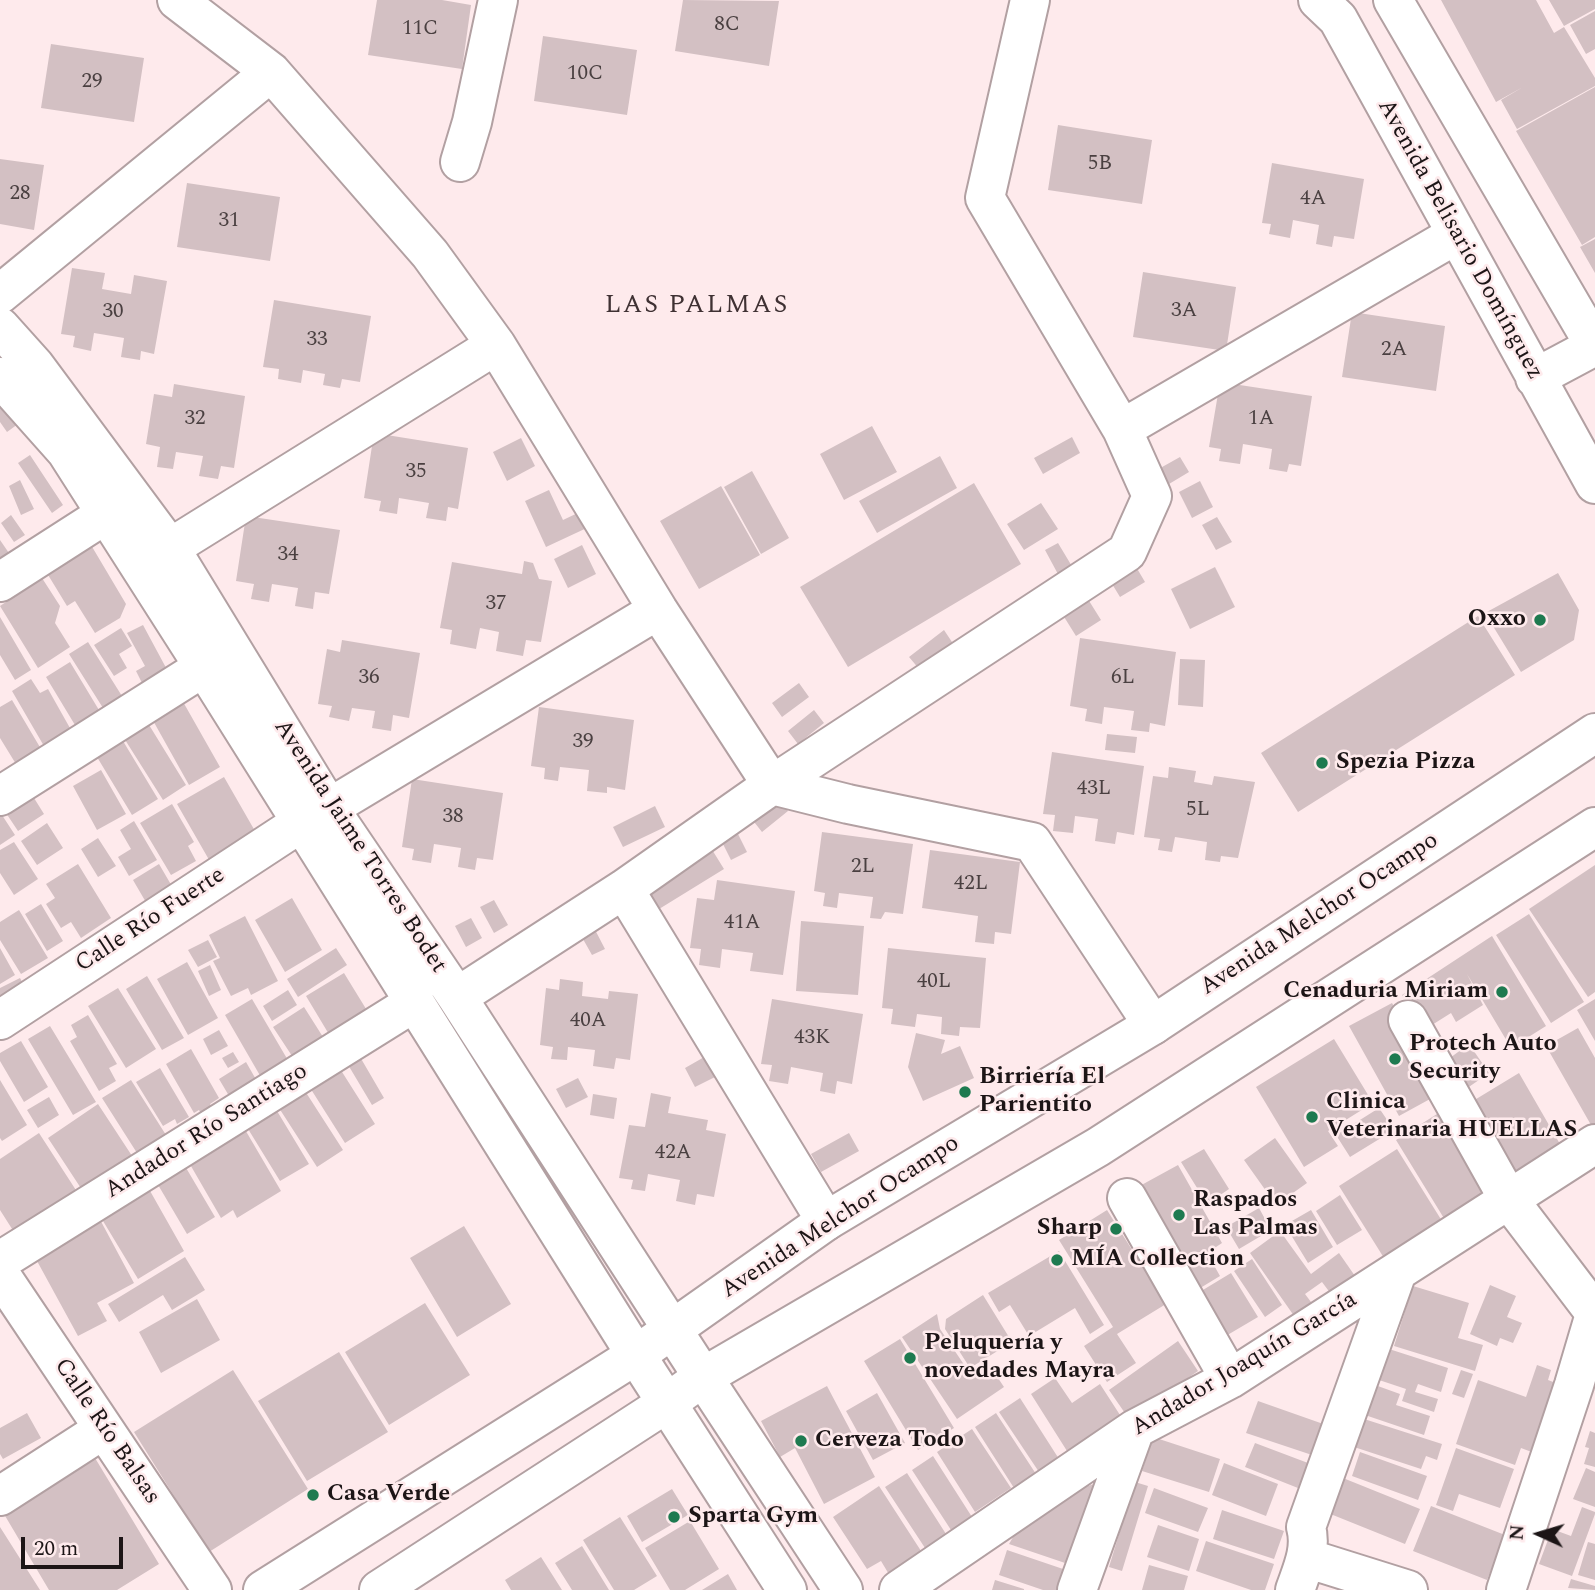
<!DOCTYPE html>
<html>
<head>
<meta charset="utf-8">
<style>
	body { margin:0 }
	#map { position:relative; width:1595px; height:1590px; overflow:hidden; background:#feeaec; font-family:Spectral,serif }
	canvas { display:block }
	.north { position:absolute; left:1504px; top:1499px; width:70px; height:70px; -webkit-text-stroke:5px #feeaec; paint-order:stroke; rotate:274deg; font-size:19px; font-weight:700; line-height:28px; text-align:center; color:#1c1516 }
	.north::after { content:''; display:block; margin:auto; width:24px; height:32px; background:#1c1516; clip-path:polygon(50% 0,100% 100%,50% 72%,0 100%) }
	.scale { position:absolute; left:21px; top:1537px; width:102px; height:32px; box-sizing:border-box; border:4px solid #1c1516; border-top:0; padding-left:9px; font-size:21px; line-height:24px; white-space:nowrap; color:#1c1516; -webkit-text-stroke:5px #feeaec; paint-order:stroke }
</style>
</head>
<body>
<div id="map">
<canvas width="1595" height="1590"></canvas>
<div class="north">N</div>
<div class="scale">20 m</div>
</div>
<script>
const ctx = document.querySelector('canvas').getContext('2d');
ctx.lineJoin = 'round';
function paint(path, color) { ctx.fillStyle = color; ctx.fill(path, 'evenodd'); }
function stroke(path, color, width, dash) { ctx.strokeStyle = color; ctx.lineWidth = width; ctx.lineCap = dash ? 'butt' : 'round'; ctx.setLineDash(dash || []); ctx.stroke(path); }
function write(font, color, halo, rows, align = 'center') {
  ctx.font = font + ' Spectral,serif'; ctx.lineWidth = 5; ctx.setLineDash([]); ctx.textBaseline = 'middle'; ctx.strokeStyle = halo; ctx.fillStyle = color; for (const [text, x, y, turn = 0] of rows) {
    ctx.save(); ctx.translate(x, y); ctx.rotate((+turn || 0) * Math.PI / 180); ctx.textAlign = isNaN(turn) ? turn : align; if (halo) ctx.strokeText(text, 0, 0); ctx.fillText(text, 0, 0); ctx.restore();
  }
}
const building = new Path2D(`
	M377 0H442L471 5 462 69 368 55Z
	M683 0 779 1 769 66 675 51Z
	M1441 0H1536L1554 33 1564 27 1595 78V86L1517 129 1501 100 1523 87 1496 102Z
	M1549 0H1595V9L1564 26Z
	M1595 11V49L1586 54 1570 25Z
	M543 36 637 50 627 115 534 101Z
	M51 44 144 58 134 122 41 108Z
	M1595 87V237L1582 245 1516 131Z
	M1058 125 1152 140 1142 204 1048 190Z
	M0 159 44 165 34 230 0 224Z
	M1272 163 1364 179 1354 239 1334 236 1332 247 1316 244 1319 225 1293 220 1290 238 1269 234 1271 224 1262 223Z
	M187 183 280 197 270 261 177 247Z
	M1595 239V273L1580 247Z
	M72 268 105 273 102 289 131 294 134 275 167 281 154 354 141 351 140 360 121 357 124 338 94 333 91 351 73 347 75 336 61 334Z
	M1143 272 1236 287 1226 351 1133 337Z
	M274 300 371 316 360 382 342 379 340 388 323 385 325 374 303 370 301 383 278 379 279 369 263 367Z
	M1352 312 1445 326 1436 391 1342 377Z
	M1220 382 1312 396 1301 466 1289 464 1287 472 1269 469 1272 449 1243 444 1240 464 1219 461 1221 449 1209 447Z
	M174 384 245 396 234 468 221 466 218 479 199 476 203 456 176 452 173 469 157 467 160 447 146 444 154 394 172 397Z
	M4 404 18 424 7 432 0 422V407Z
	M872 426 897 472 844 500 820 454Z
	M374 433 468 448 458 509 448 507 446 521 426 518 429 503 399 498 397 514 379 511 381 501 364 498Z
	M1072 437 1080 453 1043 474 1034 458Z
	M521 438 535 466 507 481 493 452Z
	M30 455 63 505 52 513 18 463Z
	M940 456 957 488 877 533 859 501Z
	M1180 457 1189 472 1164 487 1155 471Z
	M752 471 789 538 761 554 724 487Z
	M20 480 34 509 21 515 9 486Z
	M1200 481 1213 507 1192 518 1179 492Z
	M974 483 1021 564 848 667 800 587Z
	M721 486 760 555 699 589 660 521Z
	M549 490 563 520 584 510 591 526 546 547 525 501Z
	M1041 503 1058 529 1024 550 1007 524Z
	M11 515 25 535 14 542 1 523Z
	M246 516 340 530 329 594 315 592 313 609 295 606 298 588 272 584 269 602 251 599 254 584 236 581Z
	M1217 517 1232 542 1216 550 1202 525Z
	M0 540 11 556 0 564Z
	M1058 543 1073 568 1059 576 1045 550Z
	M91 545 126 604 120 618 95 633 75 601 67 606 42 565Z
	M582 545 596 574 568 588 554 559Z
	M1132 560 1145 582 1120 597 1106 574Z
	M524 561 533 563 539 579 552 581 541 642 526 640 523 656 496 651 499 632 480 628 476 649 450 644 452 630 440 628 452 562 522 574Z
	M1215 567 1235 607 1190 629 1171 589Z
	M1558 573 1579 610 1574 640 1521 672 1485 613Z
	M42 578 60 606 55 623 70 647 38 668 0 606Z
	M1086 596 1101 620 1076 636 1061 612Z
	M1478 616 1515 675 1298 812 1261 753Z
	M0 617 31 670 15 680 0 655Z
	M143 625 171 677 146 691 136 671 145 666 127 633Z
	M121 628 132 646 119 654 127 668 114 676 94 645Z
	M944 630 954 645 920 670 909 657Z
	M1080 638 1176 652 1165 726 1150 723 1149 732 1131 730 1134 711 1104 707 1102 724 1085 721 1087 709 1070 706Z
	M342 640 420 653 409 718 393 715 391 731 372 728 375 711 352 708 349 721 329 717 332 706 318 704 327 649 340 652Z
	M88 642 127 704 108 716 69 654Z
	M1180 659 1205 660 1203 707 1178 705Z
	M70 662 105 720 81 735 46 677Z
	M31 679 40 693 48 689 75 737 48 753 12 691Z
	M799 683 809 697 782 717 772 703Z
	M12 700 44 754 19 769 0 738V707Z
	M182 700 220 767 189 785 151 717Z
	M539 707 634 720 625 790 607 787V793L587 791 589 770 560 767 558 781 544 779 545 768 531 766Z
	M814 710 824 723 798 744 788 731Z
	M146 720 186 785 163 800 122 735Z
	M1107 734 1137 737 1135 753 1105 750Z
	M123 741 158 799 132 815 97 757Z
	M1052 752 1144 766 1134 835 1117 832 1115 844 1095 841 1098 819 1075 816 1073 833 1053 831 1055 815 1043 814Z
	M1169 767 1196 771 1194 782 1212 785 1214 776 1255 782 1238 858 1221 856 1220 862 1205 860 1207 842 1175 837 1172 852 1158 850 1160 839 1144 837 1153 776 1168 778Z
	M101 770 126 814 97 830 73 786Z
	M224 777 259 838 212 865 177 804Z
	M412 779 503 793 493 860 477 858 475 870 458 867 461 848 434 844 431 863 412 860 414 849 402 847Z
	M29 790 44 814 18 831 2 807Z
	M778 798 788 811 762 832 751 818Z
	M172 804 194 842 188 846 196 861 171 875 140 823Z
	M655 806 665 827 623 847 613 827Z
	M0 812 15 835 0 845Z
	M134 821 157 860 129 876 118 857 131 849 120 830Z
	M47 823 63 848 37 865 21 841Z
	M737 832 747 852 731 860 721 840Z
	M822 832 913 844 903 914 885 912 881 919 870 918 873 897 839 893 837 908 823 906 825 893 814 891Z
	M98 838 116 866 98 877 81 849Z
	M14 842 38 879 14 895 0 873V850Z
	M711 848 724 869 651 914 638 893Z
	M930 850 1020 862 1011 934 995 932 994 944 975 942 978 916 922 908Z
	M78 864 111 918 81 938 71 922 61 928 46 904 55 898 46 884Z
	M159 864 173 888 147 904 133 880Z
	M1595 865V992L1588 997 1529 909Z
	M717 880 795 891 783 975 750 971 753 953 722 949 720 968 699 965 701 949 690 948 697 898 714 900Z
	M292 898 322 950 285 972 255 920Z
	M494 900 508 925 494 933 480 907Z
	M41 904 63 941 47 951 25 914Z
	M19 910 48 958 21 974 0 940V922Z
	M1529 914 1584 1002 1551 1023 1496 935Z
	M245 916 278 981 251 995 248 988 231 996 213 961 220 958 209 935Z
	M471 918 482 938 466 947 455 926Z
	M801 921 864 926 858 995 796 991Z
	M592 924 605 949 592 955 579 932Z
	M1492 936 1546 1026 1511 1048 1467 974 1483 1005 1456 1022 1451 1013 1424 1030 1402 995Z
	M208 940 217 957 198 967 188 950Z
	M0 948 15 975 0 984Z
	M336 948 347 965 298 997 287 979Z
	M888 948 986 958 980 1028 960 1027 959 1036 941 1034 942 1017 917 1014 915 1027 891 1024 893 1009 882 1008Z
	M187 962 218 1018 188 1035 157 979Z
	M210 965 221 990 209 996 198 971Z
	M344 973 371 1017 330 1036 306 996Z
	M147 976 184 1038 162 1050 126 989Z
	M20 978 26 989 0 1004V988Z
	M560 979 583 982 582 996 608 999 609 991 638 994 630 1060 616 1058 614 1069 593 1066 595 1050 568 1047 567 1060 551 1059 553 1047 540 1045 546 988 559 990Z
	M118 988 156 1049 126 1068 88 1006Z
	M288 990 297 1005 272 1021 263 1006Z
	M252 999 289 1062 262 1079 225 1015Z
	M772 999 863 1014 852 1084 837 1081 835 1094 820 1091 823 1073 791 1067 788 1084 769 1081 772 1065 761 1064Z
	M1595 999V1041L1577 1010Z
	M1392 1003 1441 1093 1399 1116 1349 1026Z
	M304 1007 323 1037 292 1056 273 1027Z
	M88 1015 117 1064 109 1068 116 1081 99 1091 70 1041 77 1037 71 1025Z
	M50 1026 96 1102 73 1115 28 1039Z
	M1578 1028 1595 1058V1132L1546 1046Z
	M219 1030 228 1046 211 1055 203 1039Z
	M916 1033 945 1040 941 1054 960 1046 974 1078 923 1101 908 1067Z
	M1334 1039 1373 1103 1328 1131 1338 1146 1304 1167 1256 1087Z
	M21 1041 48 1087 24 1102 0 1061V1053Z
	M1469 1044 1489 1073 1463 1091 1443 1063Z
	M191 1049 219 1098 210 1104 217 1116 205 1122 199 1110 194 1113 166 1064Z
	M356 1050 384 1098 372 1105 344 1058Z
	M233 1052 239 1062 228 1068 222 1058Z
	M706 1056 717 1076 695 1087 685 1068Z
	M246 1062 262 1090 235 1106 219 1079Z
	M337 1064 375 1124 345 1143 307 1083Z
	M160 1068 189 1117 177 1124 175 1119 163 1126 136 1082Z
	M1519 1073 1564 1151 1509 1184 1463 1107Z
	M578 1078 588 1097 566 1108 556 1089Z
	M0 1080 27 1125 2 1141 0 1138Z
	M131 1080 173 1146 144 1164 102 1098Z
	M305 1091 343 1150 317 1167 279 1108Z
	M651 1093 671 1097 668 1113 708 1120 706 1130 726 1134 714 1197 697 1194 695 1205 676 1201 680 1180 648 1174 645 1191 631 1189 633 1180 619 1178 629 1125 645 1127Z
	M593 1094 617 1098 614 1119 590 1115Z
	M49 1097 59 1115 38 1128 27 1110Z
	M98 1104 138 1165 88 1199 48 1138Z
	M274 1106 309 1164 280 1181 245 1124Z
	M1379 1108 1394 1130 1350 1157 1336 1135Z
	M1437 1114 1486 1195 1445 1220 1396 1140Z
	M240 1121 281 1191 237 1218 233 1210 221 1218 184 1154Z
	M39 1133 83 1201 21 1243 0 1210V1159Z
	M849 1133 859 1151 821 1172 811 1154Z
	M1275 1138 1307 1183 1276 1205 1244 1160Z
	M1204 1149 1229 1189 1207 1204 1181 1162Z
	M1397 1149 1442 1221 1384 1258 1339 1186Z
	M182 1161 215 1217 187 1234 154 1178Z
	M1178 1165 1222 1243 1207 1253 1220 1276 1197 1290 1136 1188Z
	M145 1182 184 1251 138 1279 97 1211Z
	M1340 1195 1362 1230 1337 1245 1316 1211Z
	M1259 1208 1271 1230 1239 1249 1226 1227Z
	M1107 1210 1166 1304 1117 1334 1136 1363 1107 1382 1084 1346 1113 1327 1059 1240Z
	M1311 1210 1333 1247 1308 1263 1285 1225Z
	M97 1214 134 1283 97 1303 107 1321 78 1336 31 1250Z
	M464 1226 511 1304 457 1337 410 1258Z
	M1280 1231 1311 1274 1339 1253 1355 1276 1331 1294 1322 1282 1305 1294 1317 1310 1299 1323 1250 1253Z
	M1059 1251 1104 1325 1090 1334 1075 1308 1029 1336 1010 1305 999 1312 988 1293Z
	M185 1257 205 1290 172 1310 163 1295 119 1322 108 1304Z
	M1252 1259 1282 1305 1265 1317 1234 1271Z
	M1231 1273 1258 1317 1219 1340 1193 1296Z
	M1490 1285 1516 1296 1507 1317 1522 1323 1513 1343 1500 1338 1497 1346 1470 1334Z
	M1413 1286 1469 1303 1458 1338 1483 1345 1475 1371 1394 1346Z
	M983 1295 1012 1342 970 1368 945 1329 946 1319Z
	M197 1299 220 1340 161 1373 139 1332Z
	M425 1303 470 1375 389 1425 345 1352Z
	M937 1314 940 1329 971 1375 988 1363 1004 1387 957 1419 902 1337Z
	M900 1339 954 1428 918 1450 864 1361Z
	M1178 1341 1198 1371 1129 1419 1109 1390Z
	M1389 1349 1448 1368 1441 1392 1418 1384 1415 1392 1438 1399 1434 1412 1402 1401 1406 1389 1379 1380Z
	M339 1352 388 1432 307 1481 258 1401Z
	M1537 1365 1551 1370 1548 1380 1561 1385 1537 1454 1521 1448 1515 1465 1456 1444 1478 1380 1526 1397Z
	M233 1370 308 1489 209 1552 134 1432Z
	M1461 1370 1473 1374 1464 1398 1452 1394Z
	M1055 1378 1072 1403 1100 1384 1120 1415 1067 1451 1031 1394Z
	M1375 1385 1400 1394 1396 1405 1430 1416 1424 1435 1365 1415Z
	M827 1386 875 1477 824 1504 795 1448 780 1457 761 1421Z
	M877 1393 905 1443 873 1460 846 1411Z
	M1020 1398 1059 1459 1039 1472 999 1412Z
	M1258 1401 1329 1426 1318 1457 1246 1433Z
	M27 1413 41 1438 3 1459 0 1454V1428Z
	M996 1413 1036 1474 1014 1488 975 1427Z
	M1361 1418 1442 1444 1437 1460 1426 1456 1421 1469 1351 1446Z
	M972 1429 1011 1488 975 1512 937 1452Z
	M1590 1431 1595 1433V1467L1584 1464 1589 1448 1585 1447Z
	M1153 1437 1220 1459 1209 1492 1142 1471Z
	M1255 1443 1308 1463 1298 1488 1245 1467Z
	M1456 1448 1514 1469 1500 1508 1459 1494 1453 1511 1436 1505Z
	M1360 1452 1427 1476 1418 1500 1352 1476Z
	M92 1453 159 1564 117 1590H49L1 1509Z
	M933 1456 972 1517 951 1530 912 1470Z
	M1224 1463 1278 1484 1266 1516 1212 1495Z
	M1586 1468 1595 1472V1507L1573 1499Z
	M907 1473 946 1534 925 1548 885 1487Z
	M1338 1476 1420 1509 1405 1544 1323 1511Z
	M1100 1482 1068 1564 1009 1544 1022 1522 1073 1491Z
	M1135 1482 1148 1486 1122 1571 1109 1567Z
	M879 1486 923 1554 890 1576 881 1561 867 1569 833 1517Z
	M1154 1488 1208 1508 1198 1532 1145 1513Z
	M672 1489 688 1515 642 1542 627 1516Z
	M1431 1506 1505 1535 1487 1580 1413 1551Z
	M1582 1507 1595 1512V1514L1572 1576 1539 1564 1552 1529 1571 1536Z
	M1222 1510 1284 1531 1274 1559 1213 1539Z
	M620 1517 657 1576 634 1590H614L583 1540Z
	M690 1521 719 1569 685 1590H670L645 1548Z
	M1158 1525 1199 1539 1189 1571 1147 1557Z
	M0 1527 40 1590H0Z
	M1206 1541 1274 1564 1265 1590H1251L1196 1571Z
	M1588 1542 1595 1544V1580L1578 1575Z
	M582 1546 609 1590H572L555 1563Z
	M1007 1550 1066 1570 1058 1590H1043L999 1575Z
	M541 1557 562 1590H511L505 1580Z
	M1149 1565 1188 1576 1184 1590H1142Z
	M728 1574 737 1590H702Z
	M1571 1579 1595 1586V1590L1568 1588Z
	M995 1580 1024 1589V1590H992Z`);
const minor = new Path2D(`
	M177 0 271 72 430 254 496 345 658 610 772 785 848 804 1032 842 1153 1025
	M1318 0 1338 19 1595 484
	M1393 0 1595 346
	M460 162 472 122 498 0
	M0 294 271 72
	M0 327 35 366 170 548 329 808 457 997 703 1377 843 1590
	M0 377 66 451 204 667 636 1355 787 1590
	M1535 378 1595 346
	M1122 429 1457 234
	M170 548 496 345
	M0 582 106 514
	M0 796 204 667
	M329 808 658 610
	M624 889 826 1221
	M457 997 624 889 772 785 1127 552 1152 496 1122 429 985 198 1030 0
	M0 1020 302 822
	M1408 1020 1509 1200 1595 1313
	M1127 1198 1230 1379
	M0 1261 415 1002
	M0 1274 212 1590
	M0 1496 104 1429
	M1306 1558 1408 1590
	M899 1590 1135 1429 1230 1379 1595 1144
	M1077 1590 1135 1429
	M1295 1590C1302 1570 1312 1549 1306 1527L1397 1272
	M1506 1590 1574 1385 1595 1314`);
const major = new Path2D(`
	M263 1590 636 1355 826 1221 1153 1025 1595 733
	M379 1590 667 1403 703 1377 1098 1147 1595 827`);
const markers = [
	[1540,620,7,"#1e7a50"],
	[1322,763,7,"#1e7a50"],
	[1502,992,7,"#1e7a50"],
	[1395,1059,7,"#1e7a50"],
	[965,1092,7,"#1e7a50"],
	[1312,1117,7,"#1e7a50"],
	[1179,1215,7,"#1e7a50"],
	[1116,1229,7,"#1e7a50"],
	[1057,1260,7,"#1e7a50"],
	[910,1358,7,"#1e7a50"],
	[801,1441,7,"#1e7a50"],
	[313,1495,7,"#1e7a50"],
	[674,1517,7,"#1e7a50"]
];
const numberNames = [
	["8C",727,26],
	["11C",420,30],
	["10C",585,75],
	["29",92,83],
	["5B",1100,165],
	["28",20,195],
	["4A",1313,200],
	["31",229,222],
	["3A",1184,312],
	["30",113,313],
	["33",317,341],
	["2A",1394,351],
	["32",195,420],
	["1A",1261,420],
	["35",416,473],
	["34",288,556],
	["37",496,605],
	["36",369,679],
	["6L",1123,679],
	["39",583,743],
	["43L",1094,790],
	["5L",1198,811],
	["38",453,818],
	["2L",863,868],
	["42L",971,885],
	["41A",742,924],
	["40L",934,983],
	["40A",588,1022],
	["43K",812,1039],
	["42A",673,1154]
];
const streetNames = [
	["Avenida Belisario Domínguez",1459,240,61],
	["Avenida Jaime Torres Bodet",359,847,57],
	["Avenida Melchor Ocampo",1320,915,-33],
	["Calle Río Fuerte",151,921,-33],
	["Andador Río Santiago",207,1132,-32],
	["Avenida Melchor Ocampo",841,1218,-33],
	["Andador Joaquín García",1245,1365,-31],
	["Calle Río Balsas",106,1432,56]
];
const poiNames = [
	["Oxxo",1526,620,"right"],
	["Spezia Pizza",1336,763],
	["Cenaduria Miriam",1488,992,"right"],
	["Protech Auto",1409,1045],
	["Security",1409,1073],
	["Birriería El",979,1078],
	["Parientito",979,1106],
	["Clinica",1326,1103],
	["Veterinaria HUELLAS",1326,1131],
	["Raspados",1193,1201],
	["Las Palmas",1193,1229],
	["Sharp",1102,1229,"right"],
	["MÍA Collection",1071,1260],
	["Peluquería y",924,1344],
	["novedades Mayra",924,1372],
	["Cerveza Todo",815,1441],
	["Casa Verde",327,1495],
	["Sparta Gym",688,1517]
];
const neighbourhoodNames = [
	["LAS PALMAS",697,307]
];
paint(building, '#d3c0c3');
stroke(minor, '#b2a0a2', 42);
stroke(major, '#b2a0a2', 42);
stroke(minor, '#fff', 38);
stroke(major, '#fff', 38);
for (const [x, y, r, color] of markers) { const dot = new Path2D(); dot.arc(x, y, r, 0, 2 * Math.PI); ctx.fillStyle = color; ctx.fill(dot); stroke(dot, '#feeaec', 2.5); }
write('21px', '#4a4041', null, numberNames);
write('24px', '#1c1516', '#feeaec', streetNames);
write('bold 24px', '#1c1516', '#feeaec', poiNames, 'left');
ctx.letterSpacing = '2px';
write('26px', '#3f3133', '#feeaec', neighbourhoodNames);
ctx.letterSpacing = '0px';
</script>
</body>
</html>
